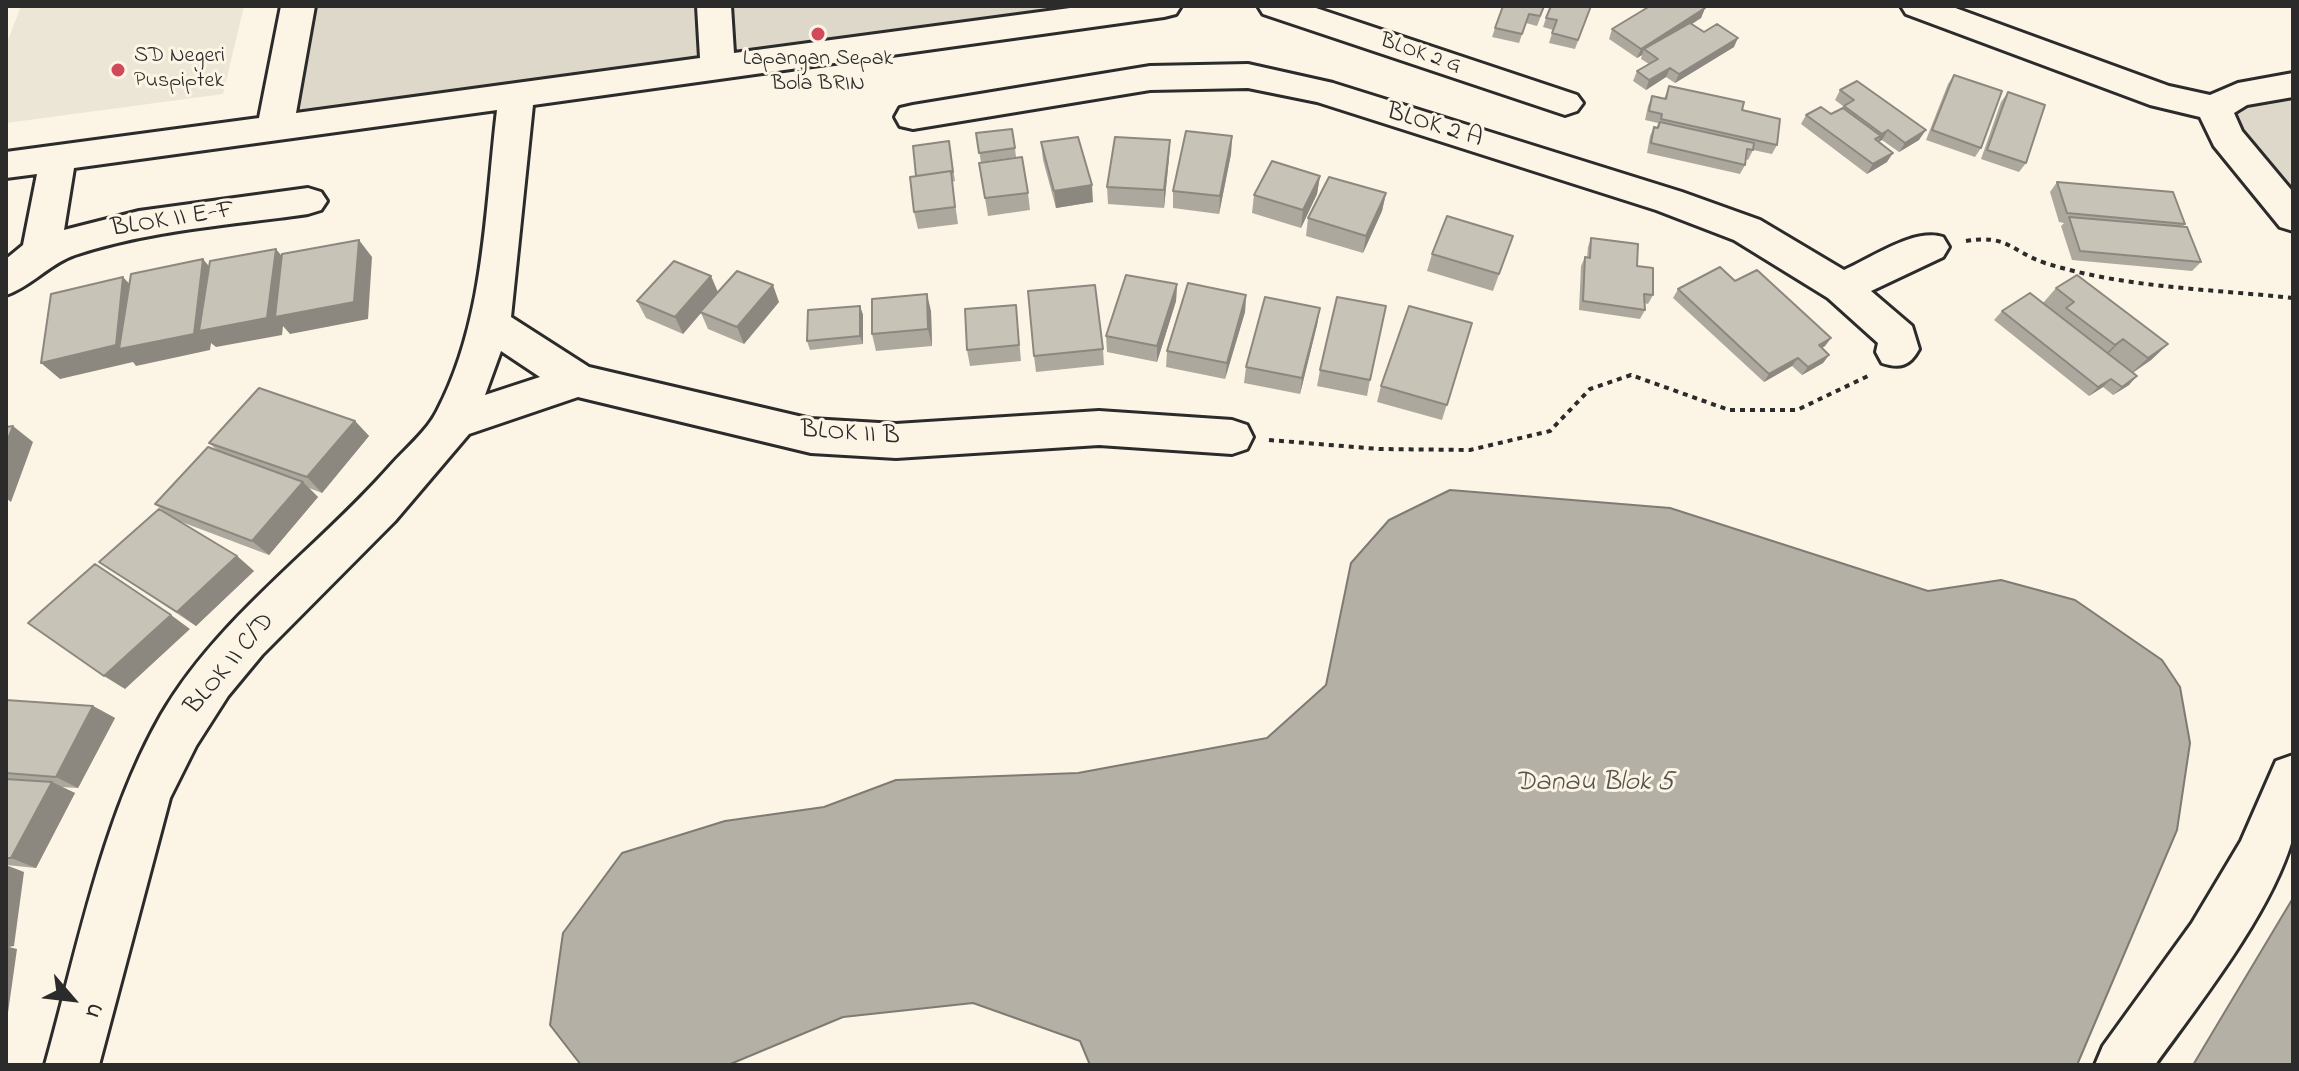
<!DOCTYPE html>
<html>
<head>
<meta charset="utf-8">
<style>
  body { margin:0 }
  #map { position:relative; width:2299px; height:1071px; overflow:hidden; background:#fcf5e5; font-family:"Indie Flower",sans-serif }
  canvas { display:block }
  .frame { position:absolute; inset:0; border:8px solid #2b2b2b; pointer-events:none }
  .north { position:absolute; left:32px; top:959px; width:80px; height:80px; -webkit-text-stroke:6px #fcf5e5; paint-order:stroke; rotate:118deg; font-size:22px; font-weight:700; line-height:32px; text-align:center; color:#2b2b2b }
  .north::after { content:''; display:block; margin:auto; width:28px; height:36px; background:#2b2b2b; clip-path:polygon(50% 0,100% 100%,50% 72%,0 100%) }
</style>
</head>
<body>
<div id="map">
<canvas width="2299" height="1071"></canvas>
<div class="frame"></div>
<div class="north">U</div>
</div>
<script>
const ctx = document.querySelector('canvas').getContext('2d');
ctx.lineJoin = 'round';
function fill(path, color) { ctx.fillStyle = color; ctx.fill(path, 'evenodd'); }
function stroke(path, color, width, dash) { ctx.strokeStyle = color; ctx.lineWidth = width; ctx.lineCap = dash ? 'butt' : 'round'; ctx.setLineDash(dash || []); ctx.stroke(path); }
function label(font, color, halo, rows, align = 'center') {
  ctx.font = font + ' "Indie Flower",sans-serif'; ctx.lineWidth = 6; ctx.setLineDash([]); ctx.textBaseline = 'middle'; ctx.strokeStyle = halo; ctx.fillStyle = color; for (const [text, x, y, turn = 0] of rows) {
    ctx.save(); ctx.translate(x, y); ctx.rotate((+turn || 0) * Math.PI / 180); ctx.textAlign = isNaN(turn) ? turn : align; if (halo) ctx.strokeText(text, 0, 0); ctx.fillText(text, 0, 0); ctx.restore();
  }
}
const built = new Path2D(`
  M21 6H244L223 94 6 123V45Z`);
const green = new Path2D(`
  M309 6H1145L285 117Z
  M2293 85V217L2227 137 2238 95Z`);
const water = new Path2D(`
  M1450 490 1670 508 1928 591 2001 580 2075 600 2162 660 2180 687 2190 743 2177 830 2077 1065H1090L1080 1041 973 1003 843 1017 728 1065H581L550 1025 563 933 622 853 725 821 824 807 896 780 1078 773 1267 738 1326 685 1351 563 1389 520Z
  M2293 898V1065H2193Z`);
const path = new Path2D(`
  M1966 241C2008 234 2010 251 2045 263 2124 288 2211 289 2293 298
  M1269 440 1379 449 1470 450 1550 431 1590 389 1631 375 1729 410H1797L1870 375`);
const minor = new Path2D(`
  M281 6H315L296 113 700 58 697 6H731L734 53 1085 6H1181L1176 14 1164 17 533 105 511 317 589 367 811 419 896 424 1099 411 1232 420 1247 425 1253 437 1247 449 1232 454 1099 445 896 458 811 453 578 397 469 434 395 521 262 655 228 696 196 746 170 798 99 1065H45C77 951 102 818 161 715 218 617 316 550 390 466 405 449 427 431 437 411 485 320 485 210 497 110L74 168 64 230 139 211 308 188 321 192 327 201 321 210 308 214C231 225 149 230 75 255 49 264 32 286 6 295V259L23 245 37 174 6 178V152L259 118ZM501 351 540 377 485 395Z
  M1258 6H1310L1577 95 1583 103 1577 111 1565 115 1553 111 1263 14Z
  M1901 6H1950L2169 86 2210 95 2238 83 2293 73V97L2247 105 2234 113 2242 131 2293 192V231L2280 227 2214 146 2200 117 2150 105 1906 14Z
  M1248 64 1333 83 1682 192 1760 220 1844 270C1872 258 1913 228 1943 237L1949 247 1943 257 1871 291 1912 326 1919 349C1910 366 1900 369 1882 363L1876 352 1878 343 1828 298 1734 240 1656 210 1317 102 1248 88 1150 90 913 129 900 126 895 117 900 108 913 105 1150 66Z
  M2293 755C2293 781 2299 816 2292 840 2271 913 2200 1003 2155 1065H2095L2103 1046 2192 923 2241 841 2276 761Z`);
const wall = new Path2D(`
  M1545 6 1537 26 1526 23 1519 43 1492 37 1495 28Z
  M1591 6 1575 49 1549 43 1553 30 1543 27 1546 18Z
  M1705 8 1701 18 1692 24 1704 32 1734 47 1675 83 1666 77 1646 90 1633 81 1637 71 1649 64 1641 59 1642 55 1637 58 1609 39 1612 29Z
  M1954 75 1981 148 1975 157 1926 140 1948 84Z
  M1669 86 1777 145 1772 154 1753 150 1748 160 1746 159 1745 165 1740 174 1647 153 1650 136 1654 127H1657L1658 123 1645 120 1648 106 1652 96 1664 99Z
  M1840 90 1919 140 1899 152 1882 140 1878 142 1887 162 1867 174 1801 124 1806 115 1831 114 1842 108 1843 106 1835 100Z
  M2008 92 2026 163 2019 172 1981 159 2001 102Z
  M976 133 1015 148 1016 157 981 162Z
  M1232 136 1231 154 1219 214 1173 208V191Z
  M1170 140 1169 158 1164 208 1108 204 1107 187Z
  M949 141 955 181 952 182 958 224 918 229 914 212 916 176Z
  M1041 142 1093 202 1056 208 1043 160Z
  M979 163 1028 193 1030 210 988 216Z
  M1320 176 1317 194 1301 228 1252 213 1254 195Z
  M2057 182 2185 224 2182 227 2201 262 2192 271 2072 260 2061 226 2064 223 2059 222 2050 192Z
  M1386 193 1382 211 1363 253 1306 236 1308 218Z
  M1513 236 1493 291 1427 271 1432 254Z
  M1591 238 1637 266 1653 295 1648 304 1644 303 1645 310 1640 319 1579 310 1581 266 1585 257 1587 258 1588 247Z
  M711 276 718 292 779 302 744 344 708 329 701 313 683 334 646 318 637 301Z
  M1735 281 1831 338 1825 346 1822 348 1829 355 1823 363 1802 375 1792 366 1764 382 1673 298 1678 289Z
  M1177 284 1176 301 1157 362 1107 352 1106 336Z
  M2056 288 2168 344 2151 360 2133 373 2129 385 2113 395 2103 387 2089 396 1994 320 2002 311 2043 303Z
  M1246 295 1245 312 1225 379 1166 367 1167 351Z
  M1016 305 1021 361 970 366 967 350Z
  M860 306 863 315V344L810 350 807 341Z
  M1320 308 1317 325 1300 394 1244 383 1246 367Z
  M931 311 932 346 876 351 872 334Z
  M1472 323 1442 420 1377 402 1381 386Z
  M1103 349 1104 365 1036 372 1034 356Z
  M1320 370 1370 380 1367 396 1317 386Z
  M355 421 369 436 322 493 309 488 318 497 269 555 179 521 237 556 254 571 196 626 99 562 167 514 155 504 217 450 209 443Z
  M6 700 93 706 115 718 78 788 61 787 75 793 36 868 6 865Z`);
const shadedWall = new Path2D(`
  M1705 8 1701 18 1648 52 1644 49 1642 55 1637 58 1641 49Z
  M1738 38 1734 47 1675 83 1679 74Z
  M1670 68 1666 77 1646 90 1649 80Z
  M1888 130 1882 140 1877 143 1882 134Z
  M1926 130 1919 140 1899 152 1905 143Z
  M1232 136 1231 154 1219 214 1220 196Z
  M1170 140 1169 158 1164 208V190Z
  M1893 153 1887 162 1867 174 1873 164Z
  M1320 176 1317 194 1301 228 1303 210Z
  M1092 185 1093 202 1056 208 1054 191Z
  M1386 193 1382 211 1363 253 1366 236Z
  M359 240 372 257 368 319 290 334 283 326 282 335 216 347 211 343 210 350 136 366 133 362 60 379 41 363 123 277 140 295 203 259 218 277 276 249 290 266Z
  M711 276 718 293 683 334 675 317Z
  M1177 284 1176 301 1157 362V346Z
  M773 285 779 302 744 344 737 327Z
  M927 294 931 311 932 346 928 329Z
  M1246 295 1245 312 1225 379 1227 363Z
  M860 306 863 315V344L860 336Z
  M1320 308 1317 325 1300 394 1302 378Z
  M1831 338 1825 346 1813 353 1819 345Z
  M2123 339 2106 356 2098 361 2115 345Z
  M2168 344 2151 360 2130 374 2148 358Z
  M1829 355 1823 363 1802 375 1808 367Z
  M1798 358 1792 366 1764 382 1769 374Z
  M2137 376 2129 385 2113 395 2122 387Z
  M2111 379 2103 387 2089 396 2098 387Z
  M355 421 369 436 322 493 307 477Z
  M13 426 33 442 11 502 6 498V444Z
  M303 482 318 497 269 555 252 541Z
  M237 556 254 571 196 626 177 612Z
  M171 615 190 629 125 689 104 676Z
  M93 706 115 718 78 788 56 777Z
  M52 782 75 793 36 868 11 858Z
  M6 865 24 872 14 946 9 947 17 949 6 1027Z`);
const building = new Path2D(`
  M1503 6H1544L1540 16 1529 14 1522 34 1495 28Z
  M1551 6H1591L1578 40 1552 33 1557 20 1546 18Z
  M1650 6H1702L1705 8 1641 49 1612 29Z
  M1690 23 1704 32 1717 24 1738 38 1679 74 1670 68 1649 80 1637 71 1658 59 1644 49Z
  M1954 75 2002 91 1981 148 1932 130Z
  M1857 81 1926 130 1905 143 1888 130 1882 134 1844 106 1854 100 1840 90Z
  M1669 86 1744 102 1742 110 1780 119 1777 145 1661 119 1662 114 1649 111 1652 96 1666 99Z
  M2008 92 2045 105 2026 163 1987 150Z
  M1821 107 1831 114 1843 108 1881 136 1875 139 1893 153 1873 164 1806 115Z
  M1660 122 1754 143 1753 150 1747 149 1745 165 1651 143 1654 127 1658 128Z
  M1012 129 1015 148 979 153 976 133Z
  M1186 131 1232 136 1220 196 1173 191Z
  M1078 137 1092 185 1054 191 1041 142Z
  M1115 137 1170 140 1164 190 1107 187Z
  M949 141 953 172 951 173V171L916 176 913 146Z
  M1022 157 1028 193 985 198 979 163Z
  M1272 161 1320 176 1303 210 1254 195Z
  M951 171 955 207 914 212 910 177Z
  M1329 177 1386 193 1366 236 1308 218Z
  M2057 182 2173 192 2185 224 2067 213Z
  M1447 216 1513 236 1499 274 1432 254Z
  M2069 217 2187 227 2201 262 2080 251Z
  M1591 238 1638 244 1637 266 1653 268V295L1644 294 1645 310 1583 301 1585 257 1590 258Z
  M359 240 354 302 275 317 282 254Z
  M276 249 267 318 199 331 210 261Z
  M203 259 194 334 119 349 131 274Z
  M674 261 711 276 675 317 637 301Z
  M1720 267 1735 281 1757 270 1831 338 1819 345 1829 355 1808 367 1798 358 1769 374 1678 289Z
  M737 271 773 285 737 327 700 312Z
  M1126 275 1177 284 1157 346 1106 336Z
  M2077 275 2168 344 2148 358 2123 339 2115 345 2066 308 2074 302 2056 288Z
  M123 277 116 345 41 363 51 294Z
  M1188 283 1246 295 1227 363 1167 351Z
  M1095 285 1103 349 1034 356 1028 291Z
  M2030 293 2137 376 2122 387 2111 379 2098 387 2002 311Z
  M927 294 928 329 872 334V299Z
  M1265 297 1320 308 1302 378 1246 367Z
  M1337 297 1386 306 1370 380 1320 370Z
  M1016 305 1019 345 967 350 965 309Z
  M860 306V336L807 341 808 310Z
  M1409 306 1472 323 1447 405 1381 386Z
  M259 388 355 421 307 477 209 443Z
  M13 426 6 444V427Z
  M208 447 303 482 252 541 155 504Z
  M159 509 237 556 177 612 99 562Z
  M95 564 171 615 104 676 28 623Z
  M6 700 93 706 56 777 6 773Z
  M6 779 52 782 11 858H6Z`);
const markers = [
  [818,34,8,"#d1495b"],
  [118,70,8,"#d1495b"]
];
const farStreetnames = [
  ["BLOK 2 G",1420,55,19]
];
const farPoinames = [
  ["SD Negeri",134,57],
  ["Puspiptek",134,82],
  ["Lapangan Sepak",818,60,"center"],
  ["Bola BRIN",818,85,"center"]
];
const streetNames = [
  ["BLOK 2 A",1434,127,17],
  ["BLOK II E-F",173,221,-9],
  ["BLOK II B",850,435,4],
  ["BLOK II C/D",231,665,-50]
];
const waterNames = [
  ["Danau Blok 5",1594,784]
];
fill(built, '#ece6d7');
fill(green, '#ded8ca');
fill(water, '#b4b0a5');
stroke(water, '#7d7b74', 2);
stroke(minor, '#2b2b2b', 6);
stroke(path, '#2b2b2b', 4, [5, 5]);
fill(minor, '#fcf5e5');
fill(wall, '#aca89d');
fill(shadedWall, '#8c8880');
fill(building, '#c8c3b7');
stroke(building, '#8c8880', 2);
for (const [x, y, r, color] of markers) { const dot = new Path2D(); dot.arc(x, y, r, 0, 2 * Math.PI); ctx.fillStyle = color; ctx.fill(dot); stroke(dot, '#fcf5e5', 3); }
label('22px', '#2b2b2b', '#fcf5e5', farStreetnames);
label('22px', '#2b2b2b', '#fcf5e5', farPoinames, 'left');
label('26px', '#2b2b2b', '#fcf5e5', streetNames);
label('italic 28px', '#545350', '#fcf5e5', waterNames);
</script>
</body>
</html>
